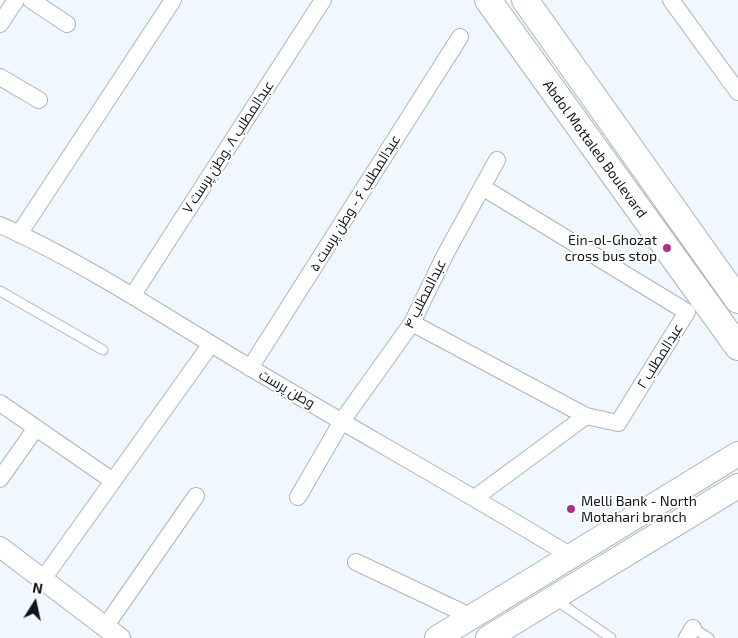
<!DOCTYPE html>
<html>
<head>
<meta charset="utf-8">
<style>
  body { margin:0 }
  #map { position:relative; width:738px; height:638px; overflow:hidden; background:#f1f7fe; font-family:"Exo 2",sans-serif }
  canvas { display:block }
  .north { position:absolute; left:10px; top:578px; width:50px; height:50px; -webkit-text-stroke:4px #fff; paint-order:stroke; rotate:10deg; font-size:14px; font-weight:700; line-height:20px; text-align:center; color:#101417 }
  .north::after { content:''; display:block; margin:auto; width:18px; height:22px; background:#101417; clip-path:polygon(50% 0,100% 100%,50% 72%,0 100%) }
</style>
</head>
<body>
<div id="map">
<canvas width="738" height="638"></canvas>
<div class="north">N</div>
</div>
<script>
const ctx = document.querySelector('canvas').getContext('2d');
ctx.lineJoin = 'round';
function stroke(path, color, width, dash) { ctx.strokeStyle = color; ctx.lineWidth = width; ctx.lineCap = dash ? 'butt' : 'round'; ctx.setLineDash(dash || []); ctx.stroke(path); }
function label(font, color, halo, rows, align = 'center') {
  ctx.font = font + ' "Exo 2",Cairo,sans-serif'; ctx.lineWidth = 4; ctx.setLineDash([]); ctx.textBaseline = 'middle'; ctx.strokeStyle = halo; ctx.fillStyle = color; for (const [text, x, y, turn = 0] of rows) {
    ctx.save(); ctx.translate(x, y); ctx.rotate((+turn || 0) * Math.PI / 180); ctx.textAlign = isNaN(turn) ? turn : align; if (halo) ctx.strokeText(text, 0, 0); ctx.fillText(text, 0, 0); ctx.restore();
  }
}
const service = new Path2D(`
  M0 291 103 350
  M556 600 611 638
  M693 628 709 638`);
const minor = new Path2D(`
  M31 0 67 24
  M671 0 738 92
  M0 24 16 0
  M0 77 39 100
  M0 225C87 264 167 318 249 367 356 431 465 491 571 556
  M19 234 173 0
  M133 295 323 0
  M412 323 586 416 618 423 687 312 482 187
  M250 368 460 37
  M0 403 113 481
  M0 479 36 428
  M298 497 342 421 412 323 445 255 497 160
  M476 497 586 416
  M356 562 472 617
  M43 579 211 344
  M105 627 196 496
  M687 638 693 628`);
const tertiary = new Path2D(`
  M0 547 120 638`);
const secondary = new Path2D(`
  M437 638 738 454
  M488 638 738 486`);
const primary = new Path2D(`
  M488 0 738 347
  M525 0 738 300`);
const markers = [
  [667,248,5,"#ad3285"],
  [571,509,5,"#ad3285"]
];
const streetNames = [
  ["عبدالمطلب ۸ .وطن پرست ۷",228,147,-57],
  ["Abdol Mottaleb Boulevard",595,149,54],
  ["عبدالمطلب ۶ - وطن پرست ۵",355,203,-58],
  ["عبدالمطلب ۴",425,294,-63],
  ["عبدالمطلب ۲",660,356,-58],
  ["وطن پرست",287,389,30]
];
const poiNames = [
  ["Ein-ol-Ghozat",657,240],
  ["cross bus stop",657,256],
  ["Melli Bank - North",581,501,"left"],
  ["Motahari branch",581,517,"left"]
];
stroke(service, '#aab5be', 11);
stroke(minor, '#aab5be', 18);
stroke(tertiary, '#aab5be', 22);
stroke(secondary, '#aab5be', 26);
stroke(primary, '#aab5be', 28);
stroke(service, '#fff', 9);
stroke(minor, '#fff', 16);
stroke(tertiary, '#fff', 20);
stroke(secondary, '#fff', 24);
stroke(primary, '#fff', 26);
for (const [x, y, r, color] of markers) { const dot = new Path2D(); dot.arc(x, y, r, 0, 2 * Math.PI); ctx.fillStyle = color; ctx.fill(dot); stroke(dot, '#fff', 2); }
label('14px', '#101417', '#fff', streetNames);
label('14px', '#101417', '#fff', poiNames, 'right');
</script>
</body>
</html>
